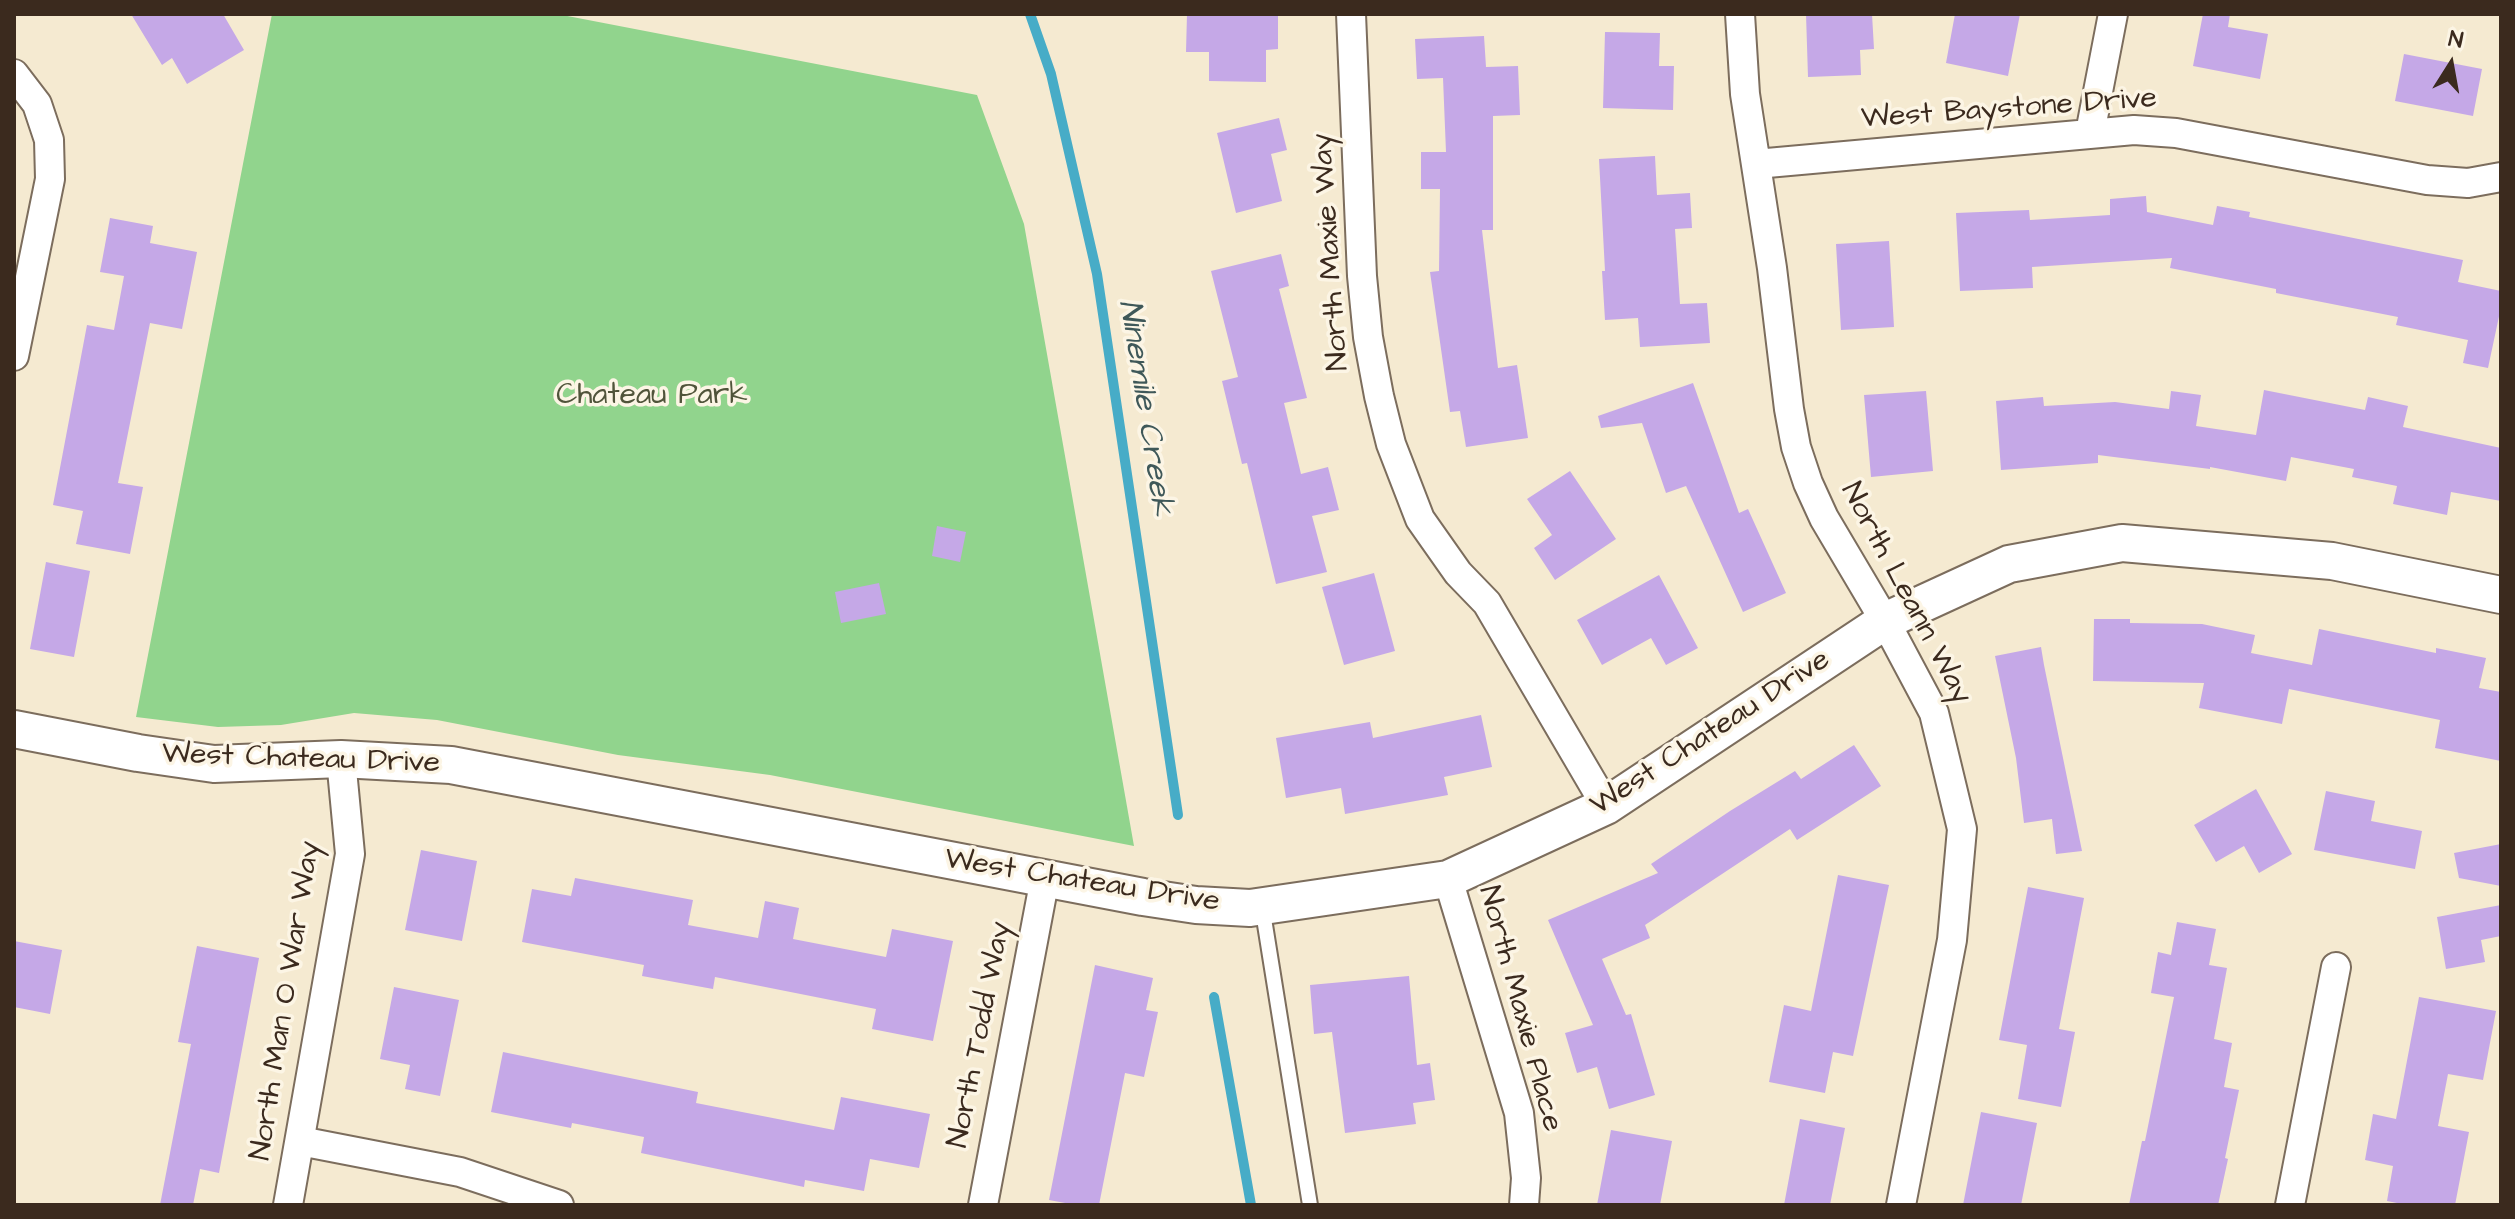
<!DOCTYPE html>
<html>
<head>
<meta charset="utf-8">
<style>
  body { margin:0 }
  #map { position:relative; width:2515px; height:1219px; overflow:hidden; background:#f5ead1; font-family:"Architects Daughter",sans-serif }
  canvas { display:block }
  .frame { position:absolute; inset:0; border:16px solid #3b2a1e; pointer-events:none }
  .north { position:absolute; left:2411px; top:24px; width:80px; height:80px; -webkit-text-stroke:6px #fcf5e5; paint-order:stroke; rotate:11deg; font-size:22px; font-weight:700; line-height:32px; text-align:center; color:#3b2a1e }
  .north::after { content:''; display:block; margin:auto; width:28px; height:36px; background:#3b2a1e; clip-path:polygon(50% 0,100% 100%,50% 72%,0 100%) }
</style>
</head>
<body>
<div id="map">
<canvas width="2515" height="1219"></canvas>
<div class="frame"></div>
<div class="north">N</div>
</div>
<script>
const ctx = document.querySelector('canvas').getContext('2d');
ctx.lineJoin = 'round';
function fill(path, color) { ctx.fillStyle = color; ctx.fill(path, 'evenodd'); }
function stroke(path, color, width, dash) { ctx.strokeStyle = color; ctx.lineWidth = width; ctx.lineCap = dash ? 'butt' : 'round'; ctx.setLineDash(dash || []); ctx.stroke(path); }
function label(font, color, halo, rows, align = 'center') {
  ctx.font = font + ' "Architects Daughter",sans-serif'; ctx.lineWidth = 7; ctx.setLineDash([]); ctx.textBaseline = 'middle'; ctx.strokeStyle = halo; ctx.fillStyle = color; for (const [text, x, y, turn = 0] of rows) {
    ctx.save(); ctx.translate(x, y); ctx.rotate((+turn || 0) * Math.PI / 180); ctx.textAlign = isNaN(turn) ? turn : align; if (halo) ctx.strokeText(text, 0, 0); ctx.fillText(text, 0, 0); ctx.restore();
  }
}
const green = new Path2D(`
  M272 14H557L977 95 1024 224 1134 846 770 775 618 755 437 720 354 713 281 725 218 727 136 717Z`);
const stream = new Path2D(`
  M1030 14 1051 74 1097 274 1178 815
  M1214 997 1251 1205`);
const building = new Path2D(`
  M131 14H223L244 50 187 84 172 58 162 65Z
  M1187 14H1278V49L1266 50V82L1209 81V52H1186Z
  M1806 14H1872L1874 49 1860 50 1861 75 1808 77Z
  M1955 14H2020L2008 76 1946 63Z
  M2203 14H2230L2228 27 2268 34 2260 79 2193 66Z
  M1605 32 1660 33 1659 66H1674L1673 110 1603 108Z
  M1484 36 1486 67 1518 66 1520 115 1493 116V230H1482L1498 368 1517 365 1528 438 1466 447 1460 411 1450 412 1430 272 1439 271 1440 189H1421V152H1446L1443 78 1417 79 1415 39Z
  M2404 54 2482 69 2473 116 2395 101Z
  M1279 118 1287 150 1271 154 1282 201 1236 213 1217 133Z
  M1655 156 1657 195 1690 193 1692 228 1675 229 1680 304 1707 303 1710 343 1640 347 1638 318 1605 320 1602 271H1605L1599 159Z
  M2146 196 2147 212 2213 225 2217 206 2250 212 2249 217 2463 260 2458 282 2501 291V307L2488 368 2463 363 2468 340 2396 325 2398 317 2276 293V289L2170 268 2172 258 2032 267 2033 288 1960 291 1956 213 2029 210 2030 220 2110 215V199Z
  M110 218 153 226 150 243 197 252 182 329 150 323 118 483 143 487 130 554 76 544 83 511 53 505 87 325 114 330 124 276 100 272Z
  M1889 241 1894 327 1841 330 1836 244Z
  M1281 254 1289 286 1279 289 1307 398 1284 403 1301 474 1328 467 1339 510 1312 516 1327 572 1276 584 1247 463 1242 464 1222 381 1238 377 1211 271Z
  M1693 383 1739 513 1748 509 1786 593 1743 612 1686 486 1666 493 1642 423 1601 428 1598 416Z
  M2264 390 2365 410 2368 397 2408 406 2403 427 2501 448V501L2451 492 2447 515 2393 504 2397 486 2352 477 2354 469 2291 457 2286 481 2210 467V469L2098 455V463L2001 470 1996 401 2043 397 2044 406 2115 402 2169 409 2171 391 2201 395 2196 426 2256 435Z
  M1926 391 1933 471 1871 477 1864 395Z
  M1570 471 1616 539 1555 580 1534 548 1552 535 1527 499Z
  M937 526 966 532 960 562 932 556Z
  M46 562 90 571 74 657 30 649Z
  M1374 573 1395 651 1344 665 1322 587Z
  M1659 575 1698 648 1666 665 1651 638 1602 665 1577 620Z
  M879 583 886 614 841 623 835 592Z
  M2094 619H2130V623L2202 624 2255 635 2251 653 2312 665 2319 629 2436 653V648L2486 658 2479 688 2501 692V761L2435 748 2440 720 2289 689 2282 724 2199 708 2204 683 2093 681Z
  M2041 647 2044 665 2082 851 2056 854 2052 819 2024 823 2016 758 1995 656Z
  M1481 715 1492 767 1444 777 1448 795 1345 814 1341 788 1286 798 1276 738 1370 722 1373 738Z
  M1854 745 1881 786 1797 840 1790 829 1645 925 1650 938 1602 959 1626 1015 1631 1014 1655 1095 1609 1109 1597 1067 1577 1073 1565 1033 1593 1025 1548 920 1658 873 1651 864 1730 811 1795 771 1801 779Z
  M2256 789 2292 854 2259 873 2244 846 2216 862 2194 825Z
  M2326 791 2375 801 2371 821 2422 831 2415 869 2314 850Z
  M2501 844V886L2459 878 2454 853Z
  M421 850 477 861 462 941 405 930Z
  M1838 875 1889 885 1853 1056 1833 1052 1825 1093 1769 1082 1784 1005 1811 1011Z
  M575 878 693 900 688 925 758 938 765 901 799 908 793 939 886 957 892 929 953 941 933 1041 872 1029 876 1009 715 977 713 989 642 976 644 965 522 942 532 889 571 896Z
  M2028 887 2084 898 2059 1029 2075 1032 2061 1107 2018 1099 2027 1045 1999 1040Z
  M2501 905V936L2481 940 2485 962 2446 969 2437 917Z
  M2177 922 2216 929 2209 965 2227 968 2214 1039 2232 1043 2224 1087 2239 1090 2225 1158 2228 1159 2218 1205H2129L2142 1141H2145L2174 997 2151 993 2158 952 2171 955Z
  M14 941 62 950 50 1014 14 1007Z
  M197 946 259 958 219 1173 200 1169 193 1205H160L191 1044 178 1042Z
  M1095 965 1153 978 1146 1010 1158 1012 1144 1077 1125 1073 1099 1205H1076L1049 1200Z
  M1409 976 1417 1065 1430 1063 1435 1100 1413 1103 1416 1124 1345 1133 1332 1032 1314 1034 1310 985Z
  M394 987 459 1000 440 1096 405 1089 410 1065 380 1059Z
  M2419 997 2496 1011 2483 1080 2448 1074 2438 1126 2469 1132 2455 1205H2407L2387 1201 2393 1166 2365 1160 2373 1114 2396 1119Z
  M503 1052 698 1092 696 1103 834 1130 841 1097 930 1114 919 1168 870 1159 864 1191 805 1180 804 1187 641 1153 644 1137 572 1123 571 1128 491 1112Z
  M1981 1112 2037 1123 2021 1205H1963Z
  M1800 1119 1845 1128 1830 1205H1784Z
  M1611 1130 1672 1141 1660 1205H1597Z`);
const service = new Path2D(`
  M1262 906 1310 1205`);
const minor = new Path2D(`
  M1351 14 1362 276 1368 337 1379 396 1391 444 1420 519 1458 573 1487 603 1606 806
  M1740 14 1745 94 1772 268 1789 409 1796 447 1808 483 1824 518 1885 621 1934 713 1962 829 1952 940 1901 1205
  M14 74 37 104 49 140 50 179 14 356
  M2090 133 2113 14
  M1756 164 2134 130 2176 133 2427 180 2468 183 2501 177
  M1448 879 1519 1113 1526 1178 1524 1205
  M300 1141 460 1172 559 1205
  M288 1205 350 854 341 759
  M983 1205 1045 878
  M2290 1205 2336 967`);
const tertiary = new Path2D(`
  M14 729 138 753 214 764 341 759 451 765 1143 897 1196 905 1250 908 1448 879 1606 806 1885 621 2009 564 2122 543 2332 561 2501 595`);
const streetNames = [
  ["West Baystone Drive",2009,110,-4],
  ["North Maxie Way",1332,252,-94],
  ["North Leann Way",1905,594,62],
  ["West Chateau Drive",1711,734,-33],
  ["West Chateau Drive",301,760,2],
  ["West Chateau Drive",1082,882,9],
  ["North Man O War Way",287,1001,-81],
  ["North Maxie Place",1519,1009,75],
  ["North Todd Way",981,1035,-79]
];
const parkNames = [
  ["Chateau Park",652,397]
];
const waterNames = [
  ["Ninemile Creek",1144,408,81]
];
fill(green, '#91d48d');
stroke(stream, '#47acc7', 10);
fill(building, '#c5a8e7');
stroke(service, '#7c6d5d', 18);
stroke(minor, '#7c6d5d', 32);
stroke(tertiary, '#7c6d5d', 40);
stroke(service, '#fff', 14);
stroke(minor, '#fff', 28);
stroke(tertiary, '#fff', 36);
label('30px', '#3b2a1e', '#fcf5e5', streetNames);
label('30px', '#50543a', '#fcf5e5', parkNames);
label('italic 32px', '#3f5859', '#fcf5e5', waterNames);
</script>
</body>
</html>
